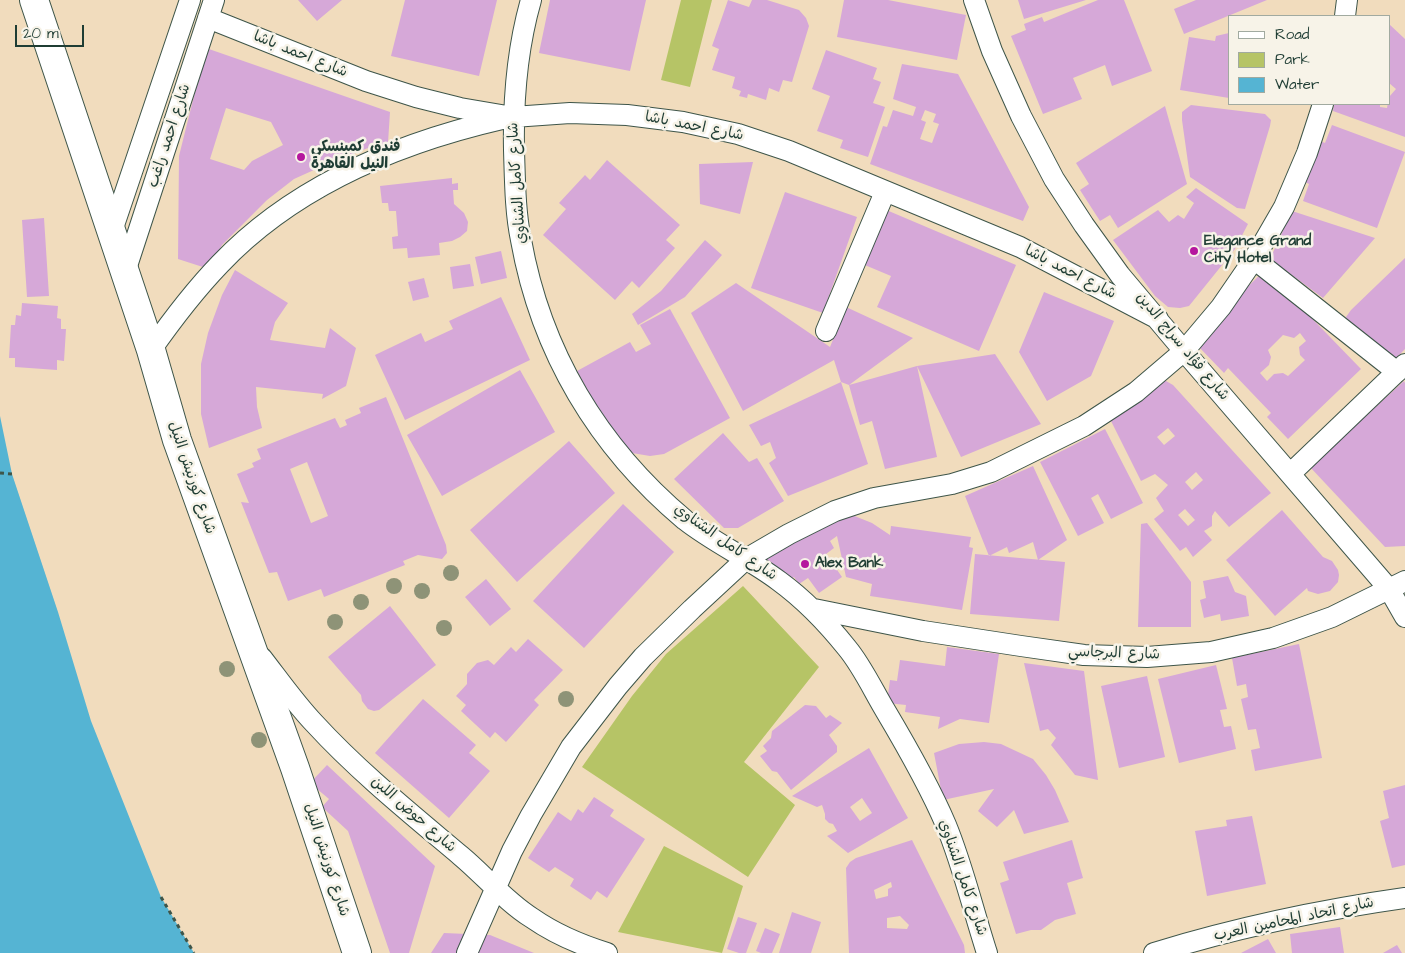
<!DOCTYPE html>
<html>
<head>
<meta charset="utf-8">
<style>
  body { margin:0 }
  #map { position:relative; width:1405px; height:953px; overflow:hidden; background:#f1dcbd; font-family:"Architects Daughter",sans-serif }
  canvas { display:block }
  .legend { position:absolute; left:1228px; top:15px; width:162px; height:90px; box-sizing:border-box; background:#f7f3e8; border:1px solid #a1aaa0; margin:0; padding:6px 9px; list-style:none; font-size:15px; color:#1f3d34 }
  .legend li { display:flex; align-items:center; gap:10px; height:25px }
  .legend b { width:25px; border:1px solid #a1aaa0 }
  .scale { position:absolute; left:15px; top:25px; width:69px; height:22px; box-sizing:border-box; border:2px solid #1f3d34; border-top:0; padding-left:6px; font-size:15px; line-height:18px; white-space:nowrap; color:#1f3d34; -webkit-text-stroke:4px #f7f3e8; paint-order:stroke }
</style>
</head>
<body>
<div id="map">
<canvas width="1405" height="953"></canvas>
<ul class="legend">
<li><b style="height:6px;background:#fff"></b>Road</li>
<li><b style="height:14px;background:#b6c466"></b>Park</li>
<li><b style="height:14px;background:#55b4d3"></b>Water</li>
</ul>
<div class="scale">20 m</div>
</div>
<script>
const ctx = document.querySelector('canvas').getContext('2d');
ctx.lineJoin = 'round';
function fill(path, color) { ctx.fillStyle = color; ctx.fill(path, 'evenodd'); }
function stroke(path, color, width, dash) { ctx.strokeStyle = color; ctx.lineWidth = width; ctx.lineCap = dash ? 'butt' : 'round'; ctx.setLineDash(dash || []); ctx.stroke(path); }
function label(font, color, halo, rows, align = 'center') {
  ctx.font = font + ' "Architects Daughter","Playpen Sans Arabic",sans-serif'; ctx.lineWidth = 5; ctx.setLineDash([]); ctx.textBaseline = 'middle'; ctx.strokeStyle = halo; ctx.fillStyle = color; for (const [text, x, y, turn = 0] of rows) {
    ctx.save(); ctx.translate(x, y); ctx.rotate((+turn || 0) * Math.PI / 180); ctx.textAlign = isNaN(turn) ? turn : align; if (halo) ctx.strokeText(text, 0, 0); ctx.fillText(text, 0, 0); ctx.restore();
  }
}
const green = new Path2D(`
  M681 0H712L690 87 661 80Z
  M743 586 819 667 744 762 795 805 748 877 582 767 632 696 666 654Z
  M664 846 743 886 722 953 618 932Z`);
const water = new Path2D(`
  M0 416 12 474 58 612 91 721 161 897 194 953H0Z`);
const building = new Path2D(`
  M298 0H342L317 21Z
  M405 0H497L479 76 391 56Z
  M550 0H646L630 71 539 53Z
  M728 0 749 7 752 0H767L799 10 806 18 809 26 792 82 783 80 779 92 769 88 766 100 748 94 747 98 739 96 741 91 732 88 735 77 712 70 719 49 712 46Z
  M844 0H888L966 15 957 60 837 37Z
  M1018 0H1086L1024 19Z
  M1098 0H1124L1152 71 1112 86 1105 65 1073 78 1082 99 1043 114 1011 36 1026 30 1024 24 1042 17 1044 22Z
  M1196 0H1267L1184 34 1174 9Z
  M1389 24 1405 39V137L1333 111 1334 104H1380V107L1387 108 1389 97 1396 89 1389 83Z
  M1229 33V98L1180 90 1189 37 1215 41 1216 36Z
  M206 48 390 112 388 143 368 148 325 165 294 179 267 200 222 245 209 269 178 259 179 156ZM226 108 271 122 283 145 252 161 244 170 210 159Z
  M826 50 877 68 873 79 881 82 873 103 885 107 868 157 840 148 843 140 817 131 830 96 812 89Z
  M902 64 958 74 1029 207 1023 221 870 164 883 126 887 127 893 110 913 116 916 107 893 99ZM925 110 936 114 933 122 939 124 932 143 920 139 926 122 921 120Z
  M1191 105 1265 114 1271 120 1270 126 1245 209 1237 208 1190 177 1182 120V112Z
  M1165 106 1187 184 1118 228 1110 215 1100 221 1080 190 1089 184 1076 163Z
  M1332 125 1405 152 1377 228 1303 201 1309 184 1305 182 1320 141 1325 143Z
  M607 160 680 225 666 240 675 248 639 288 632 281 615 300 543 235 566 209 559 203 585 175 590 180Z
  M753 162 740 214 700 204 699 164Z
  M452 178V184L458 183V190H453L454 204 464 213 468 222 467 231 460 237 452 241 439 243 440 255 408 258 407 248 393 249 392 237 398 236 396 211H389L388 203H382L380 186Z
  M1196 188 1248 224 1235 249 1189 306 1180 308 1168 307 1155 296 1113 240 1158 210 1169 222 1178 215 1184 219 1194 203 1186 197Z
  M785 192 857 217 823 313 751 288Z
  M884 209 1016 265 979 351 877 307 891 276 860 263Z
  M1292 211 1375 238 1323 298 1270 259Z
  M44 218 49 296 27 297 22 220Z
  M705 240 722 255 685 297 638 325 632 314 661 291Z
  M501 251 507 278 481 284 475 257Z
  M1405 258V349L1392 362 1347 323 1346 317 1351 310Z
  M470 264 474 286 453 289 450 267Z
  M235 270 288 303 275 322 270 340 325 348 330 328 356 348 346 386 322 399 323 394 256 387 257 407 262 428 209 448 201 414V364L208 333 222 295Z
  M1265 270 1361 369 1288 439 1267 417 1271 413 1228 368 1224 373 1198 346 1201 332ZM1300 333 1306 341 1299 347 1300 355 1305 360 1288 376 1283 373 1274 374 1267 381 1260 373 1269 365 1271 357 1268 350 1283 335 1294 338Z
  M424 278 429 297 413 301 408 282Z
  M736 283 830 347 846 307 913 338 849 385 917 366 937 457 885 469 872 421 860 425 849 385 841 382 834 360 743 411 691 313Z
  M1044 292 1114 321 1091 376 1047 401 1019 352Z
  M501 297 530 360 405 420 375 355 421 333 425 342 453 329 449 321Z
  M22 303 58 306 57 318 61 319V329H66L64 361 57 360V370L15 367V358H9L11 325H15L16 315 21 316Z
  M670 309 730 418 664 454 650 456 632 453 614 439 577 371 630 342 636 352 651 344 640 325Z
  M995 354 1041 424 961 457 917 366Z
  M520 370 555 432 442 496 407 435Z
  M1166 381 1173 385 1271 493 1229 527 1215 511 1212 516V526L1204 531 1212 540 1193 557 1186 547 1180 551 1154 519 1164 511 1156 498 1168 485 1155 474 1141 481 1110 419 1158 382ZM1168 428 1175 436 1164 445 1157 437ZM1196 472 1203 480 1192 490 1185 482ZM1185 509 1195 520 1188 526 1178 515Z
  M1404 381 1405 383V546L1385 547 1310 467Z
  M841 382 868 464 788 496 769 463 776 458 770 442 761 446 749 425Z
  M386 397 446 545 447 553 442 559 418 555 403 561 405 565 324 597 321 589 288 601 277 572 269 573 241 502 249 503 237 474 254 467 252 463 261 459 257 449 335 418 340 428 347 425 345 420 361 413 359 408ZM307 462 328 516 311 523 290 469Z
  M1105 429 1143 503 1111 519 1098 494 1091 498 1104 523 1078 536 1040 462Z
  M723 433 749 462 757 458 784 501 738 528H724L674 479Z
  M569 441 615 493 517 582 470 530Z
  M1033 466 1067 540 1038 560 1033 542 1009 553 1007 547 989 556 965 496Z
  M623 504 674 552 584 648 533 601Z
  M1282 510 1323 557 1332 561 1338 570 1339 575 1338 582 1330 591 1318 594 1308 591 1307 588 1275 616 1226 560Z
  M847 513 872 523 890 535 891 526 971 537 969 547 973 548 962 610 870 596 872 584 846 577 837 536 830 541 834 548 826 554 842 577 819 593 808 578 799 584 794 577 787 582 773 570 763 557Z
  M1147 523 1191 582V627H1138L1141 524Z
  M975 554 1065 562 1059 621 970 614Z
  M1228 576 1235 592 1246 596 1249 616 1221 621 1220 614 1204 618 1200 600 1206 598 1203 581Z
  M486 579 511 609 490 626 465 597Z
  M390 606 436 665 379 710 374 711 368 709 362 701 361 695 328 657Z
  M528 639 563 670 534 700 539 705 506 742 495 732 490 738 461 711 466 705 456 696 467 684V674L477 663 488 660 494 665 511 647 516 652Z
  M1299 644 1322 758 1255 771 1251 750 1260 748 1256 729 1248 730 1241 699 1248 697 1246 684 1237 686 1232 658Z
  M947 647 999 654 989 723 960 719 938 729 940 717 905 712 906 705 887 703 890 680 897 681 900 660 945 666Z
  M1024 663 1084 671 1098 780 1075 775 1051 745 1056 738 1048 729 1040 731Z
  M1216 665 1227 709 1220 710 1224 727 1231 726 1236 749 1179 763 1158 679Z
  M1147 676 1165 757 1119 768 1101 686Z
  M423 699 476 745 469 753 490 771 449 818 375 753Z
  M805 705 816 706 826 718 830 715 842 723 829 735 837 746V752L791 790 777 772 772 771 760 756 767 751 763 746 771 738 772 731Z
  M984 742 1001 744 1033 759 1046 775 1055 790 1069 822 1024 834 1014 810 997 827 978 811 994 789 943 800 934 753 959 744Z
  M869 748 908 818 848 853 827 836 837 831 833 824 829 823 825 819V814L822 805 817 807 792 796ZM862 798 872 813 860 821 850 807Z
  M327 765 435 866 409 953H390L348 831 322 807 329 799 310 783Z
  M1405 785V865L1392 868 1380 821 1389 818 1383 791Z
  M594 797 614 810 610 816 645 839 607 898 597 891 591 900 570 886 574 879 555 867 549 872 528 858 558 812 571 821 578 809 583 813Z
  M1252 816 1266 884 1207 896 1195 831 1227 826 1226 820Z
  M912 840 964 945 965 953H849L846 868 850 862 856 858ZM891 882 892 887 888 889V896L876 899 874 890ZM900 916 909 925 907 929 887 928V918Z
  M1072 840 1083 878 1067 883 1076 914 1055 920 1041 930H1031L1016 934 1000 883 1009 880 1003 862Z
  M792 912 821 922 811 953H779Z
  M738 917 757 923 746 953H739L727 949Z
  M1340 927 1344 953H1292L1290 934Z
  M765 928 780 934 772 953H761L756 951Z
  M444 933 490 935 534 953H431Z
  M1268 939 1276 953H1241Z
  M1397 945 1402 953H1383Z`);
const path = new Path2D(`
  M0 473 12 474
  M161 897 194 953`);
const minor = new Path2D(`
  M531 0C517 49 513 100 514 150 515 180 515 211 521 240 541 352 598 447 685 520 714 543 750 559 779 581 805 600 827 623 847 648 862 666 873 690 885 710 907 747 929 785 946 825 963 866 973 910 987 953
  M974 0 992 51 1021 116 1054 179 1084 225 1120 275 1184 351 1389 589 1405 617
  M1345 16 1347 0
  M208 18 366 81 416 97 460 108 513 117 570 113 627 115 683 122 738 134 789 151 1020 247 1158 319
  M112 231 190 0
  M1254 259 1397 372
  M125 272 214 0
  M826 331 885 192
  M151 350C172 320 194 291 220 264 294 186 398 143 502 119
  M1290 474 1405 364
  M814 609 923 631 1021 646 1084 655 1147 657 1211 652 1273 638 1332 617 1405 581
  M262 658C279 680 295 703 314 723 359 772 410 813 461 856 485 876 505 901 532 918 555 934 581 945 607 953
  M467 953 512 851 531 815 571 747 618 686 643 657 692 609 746 559 789 534 835 511 874 498 952 484 991 472 1084 426 1136 392 1184 351 1221 307 1254 259 1284 207 1307 153 1323 104
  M1154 953C1236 928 1320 910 1405 898`);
const trunk = new Path2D(`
  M34 0 151 350 177 440 295 768 357 953`);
const trees = [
  [451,573],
  [394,586],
  [422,591],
  [361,602],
  [335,622],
  [444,628],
  [227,669],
  [566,699],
  [259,740]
];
const markers = [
  [301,157,5,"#b5179e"],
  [1194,251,5,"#b5179e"],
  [805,564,5,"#b5179e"]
];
const streetNames = [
  ["شارع احمد باشا",300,55,22],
  ["شارع احمد باشا",694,127,11],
  ["شارع احمد راغب",170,136,-72],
  ["شارع كامل الشناوي",518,183,-94],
  ["شارع احمد باشا",1070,273,27],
  ["شارع فؤاد سراج الدين",1182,347,50],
  ["شارع كورنيش النيل",191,478,71],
  ["شارع كامل الشناوي",725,543,35],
  ["شارع البرجاسي",1114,654,2],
  ["شارع حوض اللبن",413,815,41],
  ["شارع كورنيش النيل",326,860,72],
  ["شارع كامل الشناوي",962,878,71],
  ["شارع اتحاد المحامين العرب",1294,920,-12]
];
const poiNames = [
  ["فندق كمبنسكي",311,148],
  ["النيل القاهرة",311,165],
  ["Elegance Grand",1204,242],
  ["City Hotel",1204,259],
  ["Alex Bank",815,564]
];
fill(green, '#b6c466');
fill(water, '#55b4d3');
fill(building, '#d6a8d8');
stroke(minor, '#3e5549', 22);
stroke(trunk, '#3e5549', 30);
stroke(path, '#3e5549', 3, [4, 4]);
stroke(minor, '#fff', 20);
stroke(trunk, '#fff', 28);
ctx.fillStyle = '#8e9377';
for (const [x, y] of trees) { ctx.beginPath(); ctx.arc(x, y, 8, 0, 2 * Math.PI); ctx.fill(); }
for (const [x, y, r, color] of markers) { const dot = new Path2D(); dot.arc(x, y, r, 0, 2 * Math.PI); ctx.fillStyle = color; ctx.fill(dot); stroke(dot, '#f7f3e8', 2); }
label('15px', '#1f3d34', '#f7f3e8', streetNames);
label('bold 15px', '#1f3d34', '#f7f3e8', poiNames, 'left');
</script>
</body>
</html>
